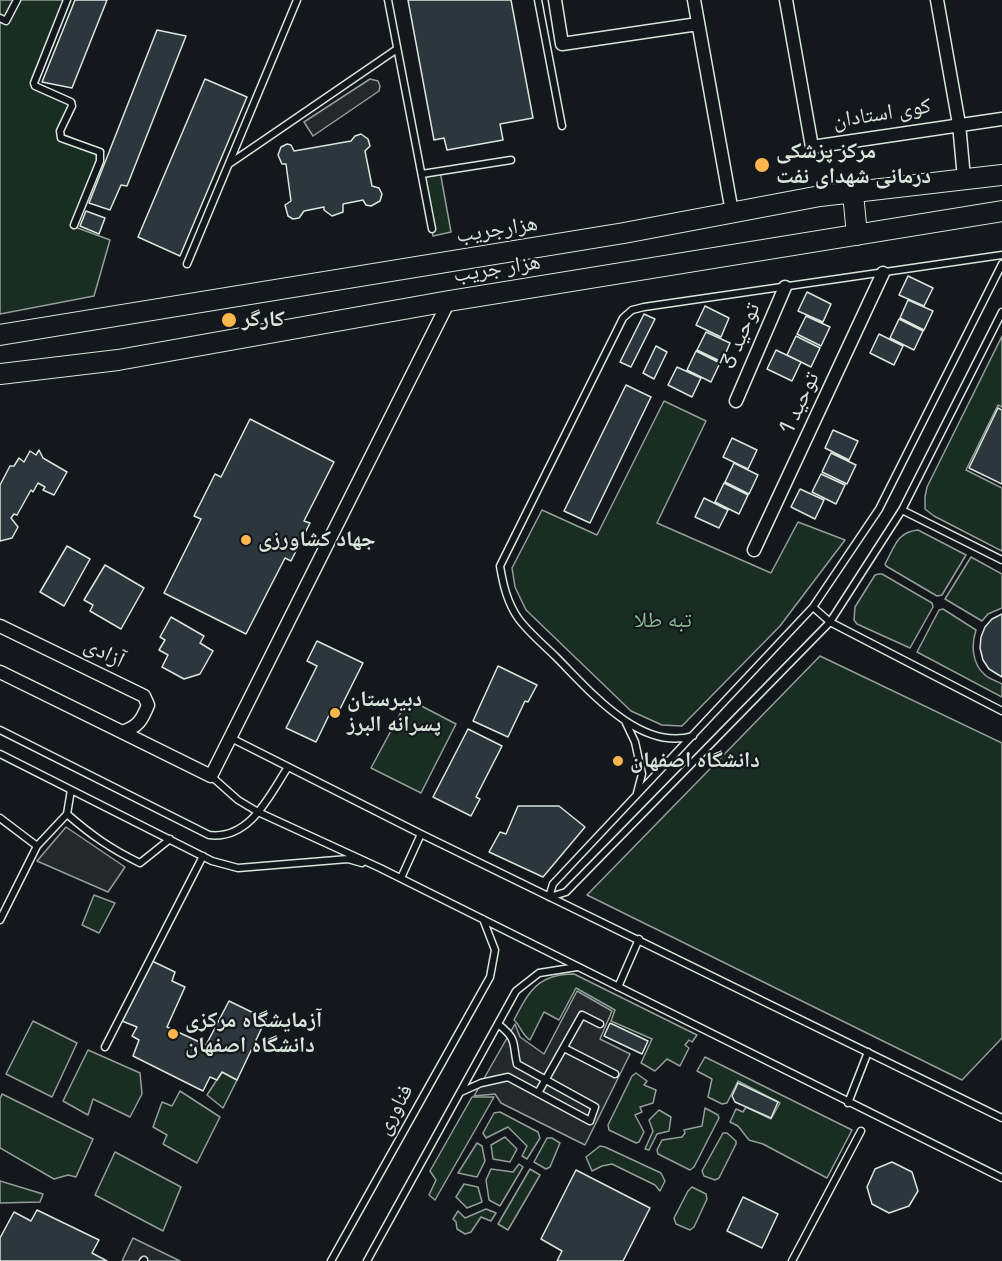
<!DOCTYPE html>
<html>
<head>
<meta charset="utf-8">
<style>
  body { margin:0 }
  canvas { display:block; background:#14181c }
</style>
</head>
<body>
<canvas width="1002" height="1261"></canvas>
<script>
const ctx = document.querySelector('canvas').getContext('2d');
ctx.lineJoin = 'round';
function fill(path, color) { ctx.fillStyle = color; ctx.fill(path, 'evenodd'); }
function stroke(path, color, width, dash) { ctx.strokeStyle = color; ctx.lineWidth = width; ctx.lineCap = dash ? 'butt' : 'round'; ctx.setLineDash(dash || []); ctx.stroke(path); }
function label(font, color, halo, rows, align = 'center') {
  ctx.font = font + ' "Space Grotesk","Noto Naskh Arabic",sans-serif'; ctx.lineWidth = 4.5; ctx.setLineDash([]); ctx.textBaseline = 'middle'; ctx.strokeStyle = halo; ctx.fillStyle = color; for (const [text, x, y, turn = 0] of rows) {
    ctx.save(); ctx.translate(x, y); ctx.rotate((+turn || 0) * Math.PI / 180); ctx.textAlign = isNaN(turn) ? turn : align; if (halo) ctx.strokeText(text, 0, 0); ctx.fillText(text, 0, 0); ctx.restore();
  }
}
const green = new Path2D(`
  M0 0H68L34 85 75 101 62 134 104 151 75 227 110 240 94 296 0 314Z
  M440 171 451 232 433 236 422 174Z
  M1002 336V407L998 405 966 470 1002 488V551L934 516 925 509V497L927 487Z
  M664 401 706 421 657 523 771 573 798 522 845 540 780 626 682 726 662 725 631 711 526 610 515 587 512 568 542 510 597 535Z
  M918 530 966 555 942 595 937 596 886 566 885 564C895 546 897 532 918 530Z
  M971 557 1002 574V608L988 614 982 621 945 599Z
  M879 574H882L932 603 933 607 910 648 857 624 854 620 855 607 875 575Z
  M943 609 976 630C971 645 972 664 985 675 989 679 997 681 1002 684V697L917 652 939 610Z
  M820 656 1002 743V1038L962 1080 587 895Z
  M408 699 456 724 421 793 371 768Z
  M94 895 115 903 99 933 82 925Z
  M574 974 697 1035 692 1042 689 1040 685 1045 689 1048 680 1066 667 1059 655 1071 641 1063 652 1039 611 1021 615 1010 576 988 559 1020 544 1012 530 1040C520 1033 522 1027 514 1020 529 991 538 974 574 974Z
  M33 1021 77 1043 52 1097 6 1074Z
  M88 1050 140 1073 142 1094 130 1117 93 1099 88 1115 63 1101Z
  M705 1057 852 1130 827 1178 763 1144 749 1140 738 1126 730 1122 736 1109 743 1112 746 1107 771 1119 780 1103 738 1081 727 1103 722 1104 708 1097 712 1079 697 1071Z
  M222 1072 237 1080 223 1108 207 1095Z
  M636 1073 647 1081 644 1085 656 1090 653 1103 640 1107 642 1112 635 1115 644 1132 639 1142 636 1143 609 1130 608 1125 632 1076Z
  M180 1091 220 1117 197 1163 163 1144 167 1135 153 1127 162 1102 172 1106Z
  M2 1094 93 1139 76 1177 68 1175 54 1179 0 1148V1099Z
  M472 1097H494L435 1200 429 1195 436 1180 430 1171Z
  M705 1108 718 1115 719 1118 694 1167 690 1170 658 1154 657 1150 662 1140 682 1137 685 1133 684 1130 702 1126Z
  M659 1110 671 1117 669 1131 657 1134 649 1150 645 1149 653 1131 649 1120Z
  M500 1112 538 1132 540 1138 527 1159 522 1156 527 1146 508 1127 486 1138 483 1133 494 1113Z
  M723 1133H727L736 1141V1144L719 1178 715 1180 704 1176 702 1171Z
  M505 1137 517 1149 510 1162 493 1159 491 1145Z
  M547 1138H552L560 1143 550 1167 546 1169 534 1162Z
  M477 1143 482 1146 485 1161 477 1177 458 1173Z
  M600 1146 605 1147 661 1173 665 1181 660 1191 655 1185 612 1164 602 1166 592 1171 586 1157Z
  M115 1152 181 1187 163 1231 95 1195Z
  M519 1164 523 1167 500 1206 489 1200 486 1180 491 1169 513 1172Z
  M530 1169 540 1175 508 1230 498 1224Z
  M0 1181 43 1194 40 1202 0 1203Z
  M464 1184 478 1187 482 1202 467 1208 456 1197Z
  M692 1187 706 1194 707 1199 694 1227 690 1230 676 1224 674 1218 688 1191Z
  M486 1209 496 1213 491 1221 481 1217 471 1232 465 1234 457 1229 456 1222 453 1219 458 1211 465 1218Z`);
const parking = new Path2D(`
  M370 79 378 81 380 86 379 91 313 136 304 122Z
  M66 827 125 867 108 892 37 861Z
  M577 991 612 1011 600 1039 630 1054 585 1145 501 1103 495 1094 474 1096 515 1024 520 1037 544 1054Z
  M133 1238 180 1261H122Z`);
const building = new Path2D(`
  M75 0H107L72 88 42 82Z
  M408 0H511L533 118 500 124 503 140 447 150 444 138 434 140Z
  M157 30 186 36 127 186 121 185 110 210 89 203Z
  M205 79 247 97 180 256 138 237Z
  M361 134 368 139 370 146 365 151 372 186 379 188 382 194 380 201 371 206 366 205 363 200 343 204V212L332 216 324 210V207L304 211 299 218 293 219 288 216 285 205 291 201 286 164H282L278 155 281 147 287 144 291 145 294 151 351 141 355 136Z
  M86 211 105 218 99 234 80 226Z
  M908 276 933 288 924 306 899 295Z
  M807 292 831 304 823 322 798 311Z
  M908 300 933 311 924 330 900 318Z
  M705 306 729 318 721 337 696 325Z
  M644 314 655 319 631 367 620 362Z
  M806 316 830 327 821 346 797 334Z
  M899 319 923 331 914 350 890 338Z
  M706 332 730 343 722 362 697 350Z
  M879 334 903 346 894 365 870 353Z
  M796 336 820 348 811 367 787 355Z
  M656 346 667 352 654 379 643 373Z
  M776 350 801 362 792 381 767 369Z
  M696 351 720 363 711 382 687 370Z
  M677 367 701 378 692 397 668 385Z
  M626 385 651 397 590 523 564 511Z
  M998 408 1002 410V484L969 468Z
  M250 419 334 462 304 521 310 523 291 561 285 558 246 634 164 593 201 519 194 516 215 474 221 477Z
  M833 430 858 441 849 460 825 448Z
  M732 438 757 450 748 469 723 457Z
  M39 450 43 458 67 472 54 495 43 490 45 487 38 483 33 492 31 490 17 515 14 514 11 518 18 527 12 538 0 541V485L10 466H14L19 458 24 462 30 451 36 455Z
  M831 453 856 465 847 484 822 472Z
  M734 463 758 475 749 494 725 482Z
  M821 474 845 485 836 504 812 492Z
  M724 483 748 495 739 514 715 502Z
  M800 489 824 500 815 519 791 507Z
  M704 498 728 510 719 528 695 517Z
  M67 546 90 559 64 606 40 592Z
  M105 565 144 588 121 629 90 611 93 605 84 600Z
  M1002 614V677L989 669 983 660 980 648 981 637 985 627 992 619Z
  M171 617 204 636 200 643 213 651 200 674 184 679 162 667 168 655 159 650 165 640 160 637Z
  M317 641 363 663 340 709 333 707 316 742 286 728 317 666 307 661Z
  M498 666 537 685 528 702 525 701 508 737 473 721Z
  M468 729 502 746 476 797 480 799 471 816 433 797Z
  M518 806H559L585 827 543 877 489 852 500 832 506 834Z
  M152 961 175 972 172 981 185 987 167 1027 206 1045 229 1001 266 1019 237 1080 222 1072 217 1080 210 1077 203 1091 133 1056 139 1040 132 1036 137 1027 122 1021Z
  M610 1023 648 1041 642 1054 604 1036Z
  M738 1083 778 1102 771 1118 735 1102 732 1096Z
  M892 1162 912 1172 918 1191 909 1206 889 1213 872 1204 867 1187 875 1169Z
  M576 1170 650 1208 623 1261H557L562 1251 541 1239Z
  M743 1197 778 1214 762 1248 727 1231Z
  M37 1210 99 1240 92 1253 107 1261H0V1238L14 1212 31 1221Z`);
const lane = new Path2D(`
  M67 0 34 83 35 86 71 102 72 106 60 131 61 138 100 152V161L74 225
  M388 0 432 229
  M538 0 562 126
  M0 18 6 21 17 0
  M229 164 397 49
  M422 174 511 160
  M187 264 297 0
  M902 510 1002 560
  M813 607 830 622 1002 711
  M626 723 635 742 642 774 637 793
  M0 730 209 835C250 840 269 796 288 767
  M693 736C640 752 589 690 556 657 544 645 528 632 518 618 507 602 503 584 500 566L623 318 632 310 644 307 1002 255
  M231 738 421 834 1002 1118
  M0 754 212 861 238 868 348 859 362 863
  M211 776 238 800 258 812 380 868 1002 1178
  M67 814C91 835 111 849 140 863L170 839
  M0 818 37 846
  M401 878 421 834
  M549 897 553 884 813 607 879 509 1002 264
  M550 897 566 892 830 622 902 510 1002 312
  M0 920 37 846 67 814 71 790
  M618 987 639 939
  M105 1047 203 856
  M564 1048 615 1074
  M461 1092 481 1083 508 1077 590 1121 595 1107 517 1064C512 1042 518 1040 498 1024
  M538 1093 582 1015 600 1024
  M848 1103 868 1052
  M143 1261 144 1260
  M331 1261 490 977 495 950 483 919
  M367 1261 516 991 539 973 577 967
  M792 1261 861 1131`);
const street = new Path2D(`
  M555 0 562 44 698 24
  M694 0 732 212
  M786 0 812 147 1002 119
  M937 0 959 124 964 178
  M736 401 785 287
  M754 550 883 273
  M0 626 144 696 148 705C142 720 138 727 122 732L0 672
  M122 732 211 776 449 301`);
const primary = new Path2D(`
  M853 193 857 235
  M0 335 624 233 820 196 1002 175
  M0 374 118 360 449 301 1002 211`);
const markers = [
  [762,165,8,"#ffb74d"],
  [229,320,8,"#ffb74d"],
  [246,540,6,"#ffb74d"],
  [335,713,6,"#ffb74d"],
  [618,761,6,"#ffb74d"],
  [173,1034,6,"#ffb74d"]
];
const streetNames = [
  ["کوی استادان",882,114,-9],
  ["هزارجریب",497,230,-9],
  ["هزار جریب",497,269,-9],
  ["توحید 3",741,336,-67],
  ["توحید 1",800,403,-65],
  ["آزادی",104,653,26],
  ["فناوری",395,1110,-61]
];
const poiNames = [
  ["مرکز پزشکی",776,152],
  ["درمانی شهدای نفت",776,177],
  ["کارگر",242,320],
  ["جهاد کشاورزی",258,540],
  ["دبیرستان",347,700],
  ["پسرانه البرز",347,725],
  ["دانشگاه اصفهان",630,761],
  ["آزمایشگاه مرکزی",185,1021],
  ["دانشگاه اصفهان",185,1046]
];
const parkNames = [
  ["تبه طلا",663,621]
];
fill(green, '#1a2d24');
stroke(green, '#939e99', 1.5);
fill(parking, '#24282b');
stroke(parking, '#939e99', 1.5);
fill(building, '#2c363c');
stroke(building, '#d8e6dc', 1.5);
stroke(lane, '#d8e6dc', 9);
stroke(street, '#d8e6dc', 15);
stroke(primary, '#d8e6dc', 22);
stroke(lane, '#14181c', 6);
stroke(street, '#14181c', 12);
stroke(primary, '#14181c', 20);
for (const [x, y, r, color] of markers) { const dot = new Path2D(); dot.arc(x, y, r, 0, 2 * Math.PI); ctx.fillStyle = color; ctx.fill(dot); stroke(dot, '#14181c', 2); }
label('22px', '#d8e6dc', '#14181c', streetNames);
label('bold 22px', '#d8e6dc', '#14181c', poiNames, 'left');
label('22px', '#8ac095', '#14181c', parkNames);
</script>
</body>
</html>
